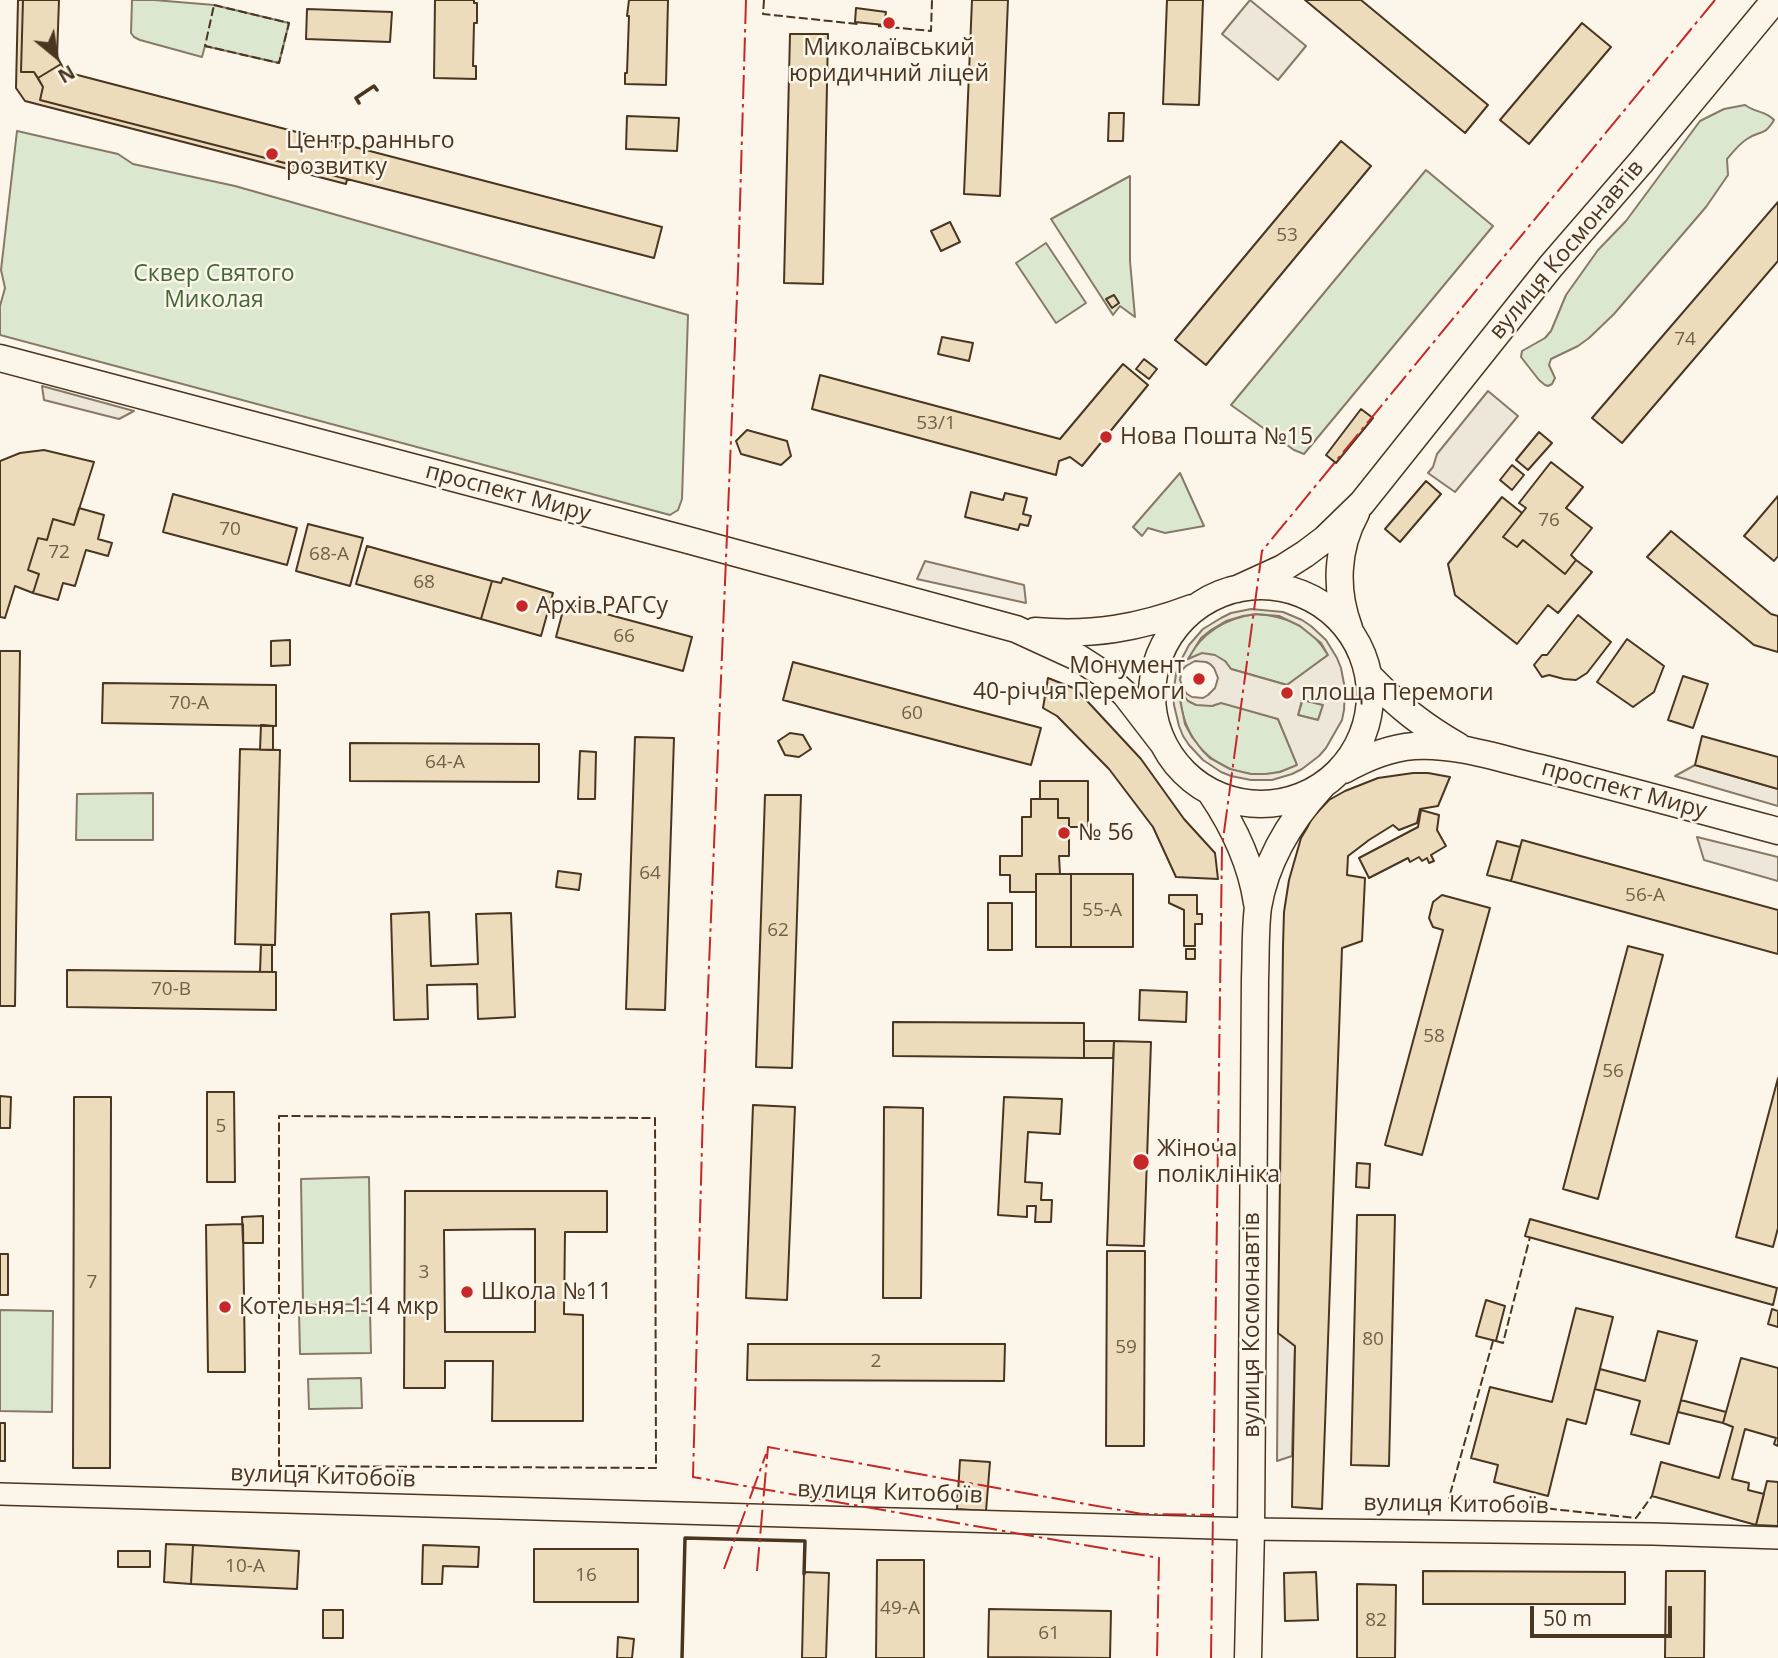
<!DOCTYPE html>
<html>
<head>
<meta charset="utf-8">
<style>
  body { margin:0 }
  #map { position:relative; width:1778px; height:1658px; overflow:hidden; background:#fbf6e9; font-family:"Open Sans",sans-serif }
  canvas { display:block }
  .north { position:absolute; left:21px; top:21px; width:70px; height:70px; -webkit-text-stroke:5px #fbf6e9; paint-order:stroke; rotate:150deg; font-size:19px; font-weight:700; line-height:28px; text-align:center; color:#4a3520 }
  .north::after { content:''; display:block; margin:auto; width:24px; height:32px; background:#4a3520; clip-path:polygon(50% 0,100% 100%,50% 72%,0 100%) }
  .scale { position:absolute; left:1530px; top:1606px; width:142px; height:32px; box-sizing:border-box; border:4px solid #4a3520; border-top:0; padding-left:9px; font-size:21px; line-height:24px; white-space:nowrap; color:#4a3520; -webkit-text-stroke:5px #fbf6e9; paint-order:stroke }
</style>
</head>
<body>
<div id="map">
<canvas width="1778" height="1658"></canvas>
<div class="north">N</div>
<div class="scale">50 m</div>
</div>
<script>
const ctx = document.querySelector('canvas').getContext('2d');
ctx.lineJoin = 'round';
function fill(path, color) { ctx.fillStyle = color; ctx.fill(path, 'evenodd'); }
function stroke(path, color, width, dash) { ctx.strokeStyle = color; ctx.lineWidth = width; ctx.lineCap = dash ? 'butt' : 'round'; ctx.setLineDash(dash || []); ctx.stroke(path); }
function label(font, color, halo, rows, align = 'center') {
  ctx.font = font + ' "Open Sans",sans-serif'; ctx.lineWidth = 5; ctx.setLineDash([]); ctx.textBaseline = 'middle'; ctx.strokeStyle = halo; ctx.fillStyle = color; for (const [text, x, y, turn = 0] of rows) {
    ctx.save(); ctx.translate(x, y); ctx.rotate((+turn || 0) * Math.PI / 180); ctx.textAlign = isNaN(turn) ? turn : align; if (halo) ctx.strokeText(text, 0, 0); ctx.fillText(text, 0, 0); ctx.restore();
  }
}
const green = new Path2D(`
  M132 0H154L214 5 289 23 279 63 205 46 202 57 140 40 134 37 131 33Z
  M1745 105C1756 113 1766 111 1774 120 1764 137 1760 130 1747 139 1739 144 1733 152 1727 159L1728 175 1706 207 1614 314 1589 338 1578 346 1551 359 1549 365 1555 378 1552 384 1548 386 1545 385 1539 380 1521 357 1522 351 1545 338 1551 331 1566 295 1598 250 1626 221 1700 121 1724 109Z
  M17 131 118 154 133 164 235 186 688 315 682 499 678 510 670 515 0 335V306L5 288 1 270Z
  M1426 170 1493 226 1304 454 1294 450 1231 405Z
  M1130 176V261L1135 317 1120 306 1113 315 1051 219Z
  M1046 243 1086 303 1056 323 1016 263Z
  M1180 473 1204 526 1165 533 1148 528 1142 536 1133 527Z
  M1256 614C1288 616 1312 627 1328 655L1287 685 1231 669 1225 661 1187 660C1202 632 1225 618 1256 614Z
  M1180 689 1183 696 1212 706 1221 702 1278 719 1298 765C1288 769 1278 774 1266 774 1216 778 1179 739 1180 689Z
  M1303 699 1323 705 1318 720 1298 715Z
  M153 793V840H76L77 794Z
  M369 1177 371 1304 303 1305 301 1179Z
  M0 1310 53 1311 52 1412 0 1411Z
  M299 1311H370L371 1353 300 1354Z
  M361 1378 362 1408 309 1409 308 1379Z`);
const parking = new Path2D(`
  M1250 0 1306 46 1278 80 1222 34Z
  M42 386 134 411 119 419 44 400Z
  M1488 391 1518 416 1455 492 1428 473 1433 467 1437 454Z
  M925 561 1024 585 1026 603 917 579Z
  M1251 609 1283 612 1302 620 1311 626 1326 640 1337 658 1341 668 1345 689 1344 710 1342 720 1326 748 1319 756 1302 769 1292 774 1272 780H1251L1231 776 1221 772 1203 760 1189 745 1183 736 1179 726 1174 705 1173 695 1176 674 1179 664 1189 645 1203 629 1221 618 1231 613ZM1256 614 1279 616 1300 626 1321 643 1328 655 1287 685 1231 669 1225 661 1215 655 1202 653 1188 659 1201 638 1211 630 1226 621 1243 616ZM1195 661 1206 662 1210 664 1214 668 1218 678 1215 688 1208 695 1203 698 1192 697 1187 694 1184 690 1180 680 1182 670 1186 666ZM1180 691 1188 701 1196 705 1212 706 1221 703 1278 719 1297 765 1280 772 1266 774H1251L1230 769 1210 758 1202 750 1192 737 1185 724 1180 700ZM1302 700 1323 705 1318 720 1298 715Z
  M1695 765 1778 789V806L1675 776Z
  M1697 837 1778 857V881L1704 860Z
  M1278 1333 1295 1346 1292 1456 1277 1461Z`);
const building = new Path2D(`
  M18 0H23L21 72H34L43 87 40 100 347 179 346 184 25 101 16 88Z
  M23 0H59L57 57 61 64 38 78 34 72H21Z
  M435 0H474V3H477V23H474L473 66H476V79L434 78Z
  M629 0H668L666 85 625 84V73H627L629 16H627Z
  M972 0H1008L1000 196 964 194Z
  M1167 0H1203L1199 105 1163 104Z
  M1305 0H1361L1488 105 1465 133Z
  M856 8 886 12 884 25 855 22Z
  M307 9 392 12 390 42 306 39Z
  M1582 23 1611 47 1529 144 1500 120Z
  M790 34H828L823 284 784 283Z
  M61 64 66 72 662 227 654 258 40 100 43 87 38 78Z
  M1109 113H1124L1123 141H1108Z
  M627 116 679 118 677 151 626 149Z
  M1341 141 1371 166 1206 365 1175 340Z
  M1778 202V261L1622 443 1592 418Z
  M950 222 960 242 941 251 931 231Z
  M1114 295 1119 303 1112 308 1106 299Z
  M942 337 973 343 969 361 938 354Z
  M1144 359 1157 369 1149 379 1136 369Z
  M1123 364 1148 385 1082 466 1070 457 1059 461 1056 475 812 409 820 375 1060 439Z
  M1361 409 1373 418 1336 463 1326 455Z
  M747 430 787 441 791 456 781 465 741 454 736 441Z
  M1539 432 1552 443 1528 470 1516 460Z
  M44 450 94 462 74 525 53 519 47 540 38 538 28 570 39 574 33 593 15 586 5 618 0 617V461L20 453Z
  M1551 462 1583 487 1566 508 1592 528 1571 555 1576 560 1565 574 1523 540 1517 547 1503 537 1526 508 1519 503Z
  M1512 465 1524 475 1512 490 1500 480Z
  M1426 481 1441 494 1400 542 1385 529Z
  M971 492 1003 500 1005 493 1027 498 1023 514 1031 516 1028 526 1020 524 1018 530 965 517Z
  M173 494 297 528 287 565 163 532Z
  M1778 496V556L1774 561 1744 536Z
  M1502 497 1522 513 1503 537 1517 547 1523 540 1565 574 1576 560 1592 572 1558 613 1548 605 1517 644 1455 595 1448 564Z
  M79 508 104 515 98 539 112 543 108 556 86 550 75 586 63 583 58 600 33 593 39 574 28 570 38 538 47 540 53 519 74 525Z
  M308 524 363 538 350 586 296 571Z
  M1671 531 1771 614 1778 616V652L1754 645 1647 557Z
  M367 546 492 581 481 619 356 584Z
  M503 578 553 593 541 636 481 619 492 581 501 583Z
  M565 603 692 637 683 671 556 637Z
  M1578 615 1611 642 1587 673 1576 680 1564 679 1549 675 1542 677 1534 665 1542 655H1547Z
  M1627 639 1664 666 1654 692 1633 707 1597 682Z
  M290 640V665L271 666V641Z
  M0 651H20L15 1006H0Z
  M793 662 1041 728 1031 765 783 700Z
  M1683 676 1708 684 1693 728 1668 720Z
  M1048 678 1076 689 1141 759 1184 819 1215 853 1218 879 1176 877 1153 827 1109 769 1057 716 1043 708Z
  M103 683 276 685V726L102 723Z
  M261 725 273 726V750H260Z
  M790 733 803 735 811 749 799 757 785 755 778 741Z
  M1702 736 1778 757V789L1695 765Z
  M635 737 674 738 665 1010 626 1009Z
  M350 743 539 744V782L350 781Z
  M240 749 280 750 275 945 235 944Z
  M580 751 596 752 595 799H578Z
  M1413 773H1428L1450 777 1438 806 1420 809 1417 823 1399 830 1393 825 1369 840 1348 856 1347 875 1365 878 1362 941 1342 948 1322 1509 1292 1507 1295 1346 1278 1333 1283 946 1284 912 1289 880 1301 838 1307 828 1312 818 1329 800 1345 791 1378 778Z
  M1040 781H1088V827H1069V818H1058V799H1040Z
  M765 795H801L792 1068 756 1067Z
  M1031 799H1058V818H1069V856H1059L1060 874H1036V892H1010V875H1000V856H1022V817H1031Z
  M1421 810 1439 815 1437 830 1446 846 1431 855 1434 861 1429 863 1427 858 1422 861 1419 857 1410 862 1408 858 1369 878 1359 858 1418 827Z
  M1522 840 1778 910V954L1511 881Z
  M1497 841 1520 847 1511 881 1487 875Z
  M558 871 581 874 579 890 556 887Z
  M1036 874H1071V947H1036Z
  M1071 874H1133V947H1071Z
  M1169 895H1197V914H1202V924H1195V946H1184V910L1169 903Z
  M1442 895 1490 908 1422 1155 1385 1145 1443 930 1433 927 1429 918 1433 902Z
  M988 903H1012V950H988Z
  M429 912 431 966 478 964 476 914 511 913 515 1017 478 1019 477 984 427 985 428 1019 394 1020 391 914Z
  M261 945H272V972H260Z
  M1628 946 1663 955 1598 1199 1563 1189Z
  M1186 949H1195V959H1186Z
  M67 970 276 972V1010L67 1007Z
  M1140 990 1187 992 1186 1022 1139 1020Z
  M893 1022 1084 1023V1058L893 1056Z
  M1084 1041H1114L1113 1058H1084Z
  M1114 1041 1151 1042 1144 1246 1107 1245Z
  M1778 1078V1228L1773 1247 1736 1237Z
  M207 1092H234L235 1182H207Z
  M0 1096 11 1097 10 1128H0Z
  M74 1097H111L110 1468H73Z
  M1004 1097 1062 1099 1060 1134 1028 1132 1025 1182 1042 1183 1041 1200H1052L1051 1222H1035L1036 1206H1027V1217L998 1215Z
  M753 1105 795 1107 787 1300 746 1298Z
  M884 1107 923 1108 921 1298H883Z
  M1357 1163 1370 1164 1369 1188 1356 1187Z
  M405 1191H607V1232H565L564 1314 583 1315V1421H492L493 1361H445V1388H404ZM535 1229V1332H445L444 1230Z
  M1357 1215H1395L1389 1466 1351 1465Z
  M263 1216V1243H243L242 1217Z
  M1530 1219 1777 1288 1773 1305 1525 1236Z
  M243 1224 245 1372H208L206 1225Z
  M1107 1251H1145L1144 1446H1106Z
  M0 1254H8V1295H0Z
  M1486 1300 1505 1306 1496 1341 1476 1336Z
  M1576 1308 1613 1317 1586 1424 1567 1419 1548 1496 1494 1482 1498 1465 1471 1458 1490 1387 1552 1402Z
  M1772 1309 1778 1311V1327L1768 1324Z
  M1658 1331 1697 1341 1669 1444 1631 1434 1640 1401 1595 1389 1600 1369 1645 1381Z
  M748 1344H1005L1004 1381 747 1380Z
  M1741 1358 1778 1368V1446L1774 1444 1776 1438 1745 1429 1732 1479 1749 1483 1748 1490 1764 1494 1756 1525 1652 1496 1661 1462 1719 1478 1733 1427 1723 1423Z
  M1681 1400 1726 1412 1723 1423 1678 1412Z
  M0 1423H5V1461H0Z
  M960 1460 990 1462 986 1511 957 1509Z
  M1767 1481 1778 1482V1526L1756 1525Z
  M166 1544 193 1545 191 1584 164 1582Z
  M193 1545 299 1551 297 1589 191 1584Z
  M423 1545 479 1547 478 1567 443 1566 442 1584H422Z
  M534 1549H638V1602H534Z
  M118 1551H150V1567H118Z
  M877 1560H924V1658H876Z
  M1423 1571 1625 1572V1604H1423Z
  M1666 1571H1705L1704 1658H1665Z
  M804 1572 829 1573 826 1658H802Z
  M1316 1572 1318 1620 1285 1621 1284 1573Z
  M1357 1584 1396 1585 1395 1658H1357Z
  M989 1609 1111 1611 1110 1658 988 1657Z
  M323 1610H343V1638H323Z
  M618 1637 634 1639 632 1658H617Z`);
const minor = new Path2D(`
  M0 1494 1251 1529 1653 1534 1778 1538`);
const major = new Path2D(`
  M0 358 684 539 1016 629 1077 657 1102 673 1125 694 1162 742
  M1152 695a109 109 0 1 1 218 0a109 109 0 1 1-218 0Z
  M1237 589 1283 568 1305 554 1325 539 1362 503 1551 266 1641 162 1775 0
  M1349 628C1335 591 1336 549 1356 513
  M1035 631C1092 636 1139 628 1192 608
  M1370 677C1398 706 1423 726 1458 746
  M1344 770C1365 758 1389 748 1414 746 1454 743 1501 759 1540 768 1620 788 1699 810 1778 831
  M1211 793C1234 827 1251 862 1257 903
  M1248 1658 1251 1529 1255 978C1256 955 1255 930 1258 907 1266 860 1290 821 1322 786`);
const fence = new Path2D(`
  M764 0 763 14 858 24
  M214 5 289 23 279 63 205 46Z
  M878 26 931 31 932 0
  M279 1116 655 1118 656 1468 279 1466Z
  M1493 1341 1449 1498 1636 1518 1652 1496
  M1496 1341 1503 1343 1530 1237`);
const wall = new Path2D(`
  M359 103 356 98 374 86 377 90
  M682 1658 685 1538 805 1541 804 1574`);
const power = new Path2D(`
  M746 0 738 272 703 1109 693 1477 1159 1558 1157 1658
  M724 1569 766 1454
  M757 1571 768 1447 1142 1514 1214 1515
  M1211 1658 1222 847 1262 551 1715 0`);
const markers = [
  [889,23,7,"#c62828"],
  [272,154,7,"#c62828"],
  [1106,437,7,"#c62828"],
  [522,606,7,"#c62828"],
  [1199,679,7,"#c62828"],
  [1287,693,7,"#c62828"],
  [1064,833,7,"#c62828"],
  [1141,1162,9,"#c62828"],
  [467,1292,7,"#c62828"],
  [225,1307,7,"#c62828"]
];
const numberNames = [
  ["53",1287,236],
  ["74",1685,340],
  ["53/1",936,424],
  ["76",1549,521],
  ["70",230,530],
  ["72",59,553],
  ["68-А",329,555],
  ["68",424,583],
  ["66",624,637],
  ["70-А",189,704],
  ["60",912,714],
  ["64-А",445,763],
  ["64",650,874],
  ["56-А",1645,896],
  ["55-А",1102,911],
  ["62",778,931],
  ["70-В",171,990],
  ["58",1434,1037],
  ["56",1613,1072],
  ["5",221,1127],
  ["3",424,1273],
  ["7",92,1283],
  ["80",1373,1340],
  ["59",1126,1348],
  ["2",876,1362],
  ["10-А",245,1567],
  ["16",586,1576],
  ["49-А",900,1609],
  ["82",1376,1621],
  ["61",1049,1634]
];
const poiNames = [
  ["Миколаївський",889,48,"center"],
  ["юридичний ліцей",889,74,"center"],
  ["Центр ранньго",286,141],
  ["розвитку",286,167],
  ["Нова Пошта №15",1120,437],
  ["Архів РАГСу",536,606],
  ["Монумент",1185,666,"right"],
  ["40-річчя Перемоги",1185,692,"right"],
  ["площа Перемоги",1301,693],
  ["№ 56",1078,833],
  ["Жіноча",1157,1149],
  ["поліклініка",1157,1175],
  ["Школа №11",481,1292],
  ["Котельня 114 мкр",239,1307]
];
const streetNames = [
  ["вулиця Космонавтів",1567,250,-50],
  ["проспект Миру",508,493,15],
  ["проспект Миру",1624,790,15],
  ["вулиця Космонавтів",1252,1325,-90],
  ["вулиця Китобоїв",323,1477,2],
  ["вулиця Китобоїв",890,1493,2],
  ["вулиця Китобоїв",1456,1505,1]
];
const parkNames = [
  ["Сквер Святого",214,274],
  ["Миколая",214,300]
];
fill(green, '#dce7d0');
stroke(green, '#887966', 2);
fill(parking, '#ede7d9');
stroke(parking, '#887966', 2);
fill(building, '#ecdcbc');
stroke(building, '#4a3520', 2);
stroke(minor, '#4a3520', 24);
stroke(major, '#4a3520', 29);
stroke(minor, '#fbf6e9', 21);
stroke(major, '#fbf6e9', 26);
stroke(fence, '#4a3520', 2, [9, 3.5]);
stroke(wall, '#4a3520', 3.5);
stroke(power, '#c62828', 2, [24, 5, 3.5, 5]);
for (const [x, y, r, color] of markers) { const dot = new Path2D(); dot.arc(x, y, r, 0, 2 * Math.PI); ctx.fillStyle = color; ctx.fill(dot); stroke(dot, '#fbf6e9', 2.5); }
label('19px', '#725f47', null, numberNames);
label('23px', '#4a3520', '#fbf6e9', poiNames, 'left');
label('23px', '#4a3520', '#fbf6e9', streetNames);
label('23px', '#436837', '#fbf6e9', parkNames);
</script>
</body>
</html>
